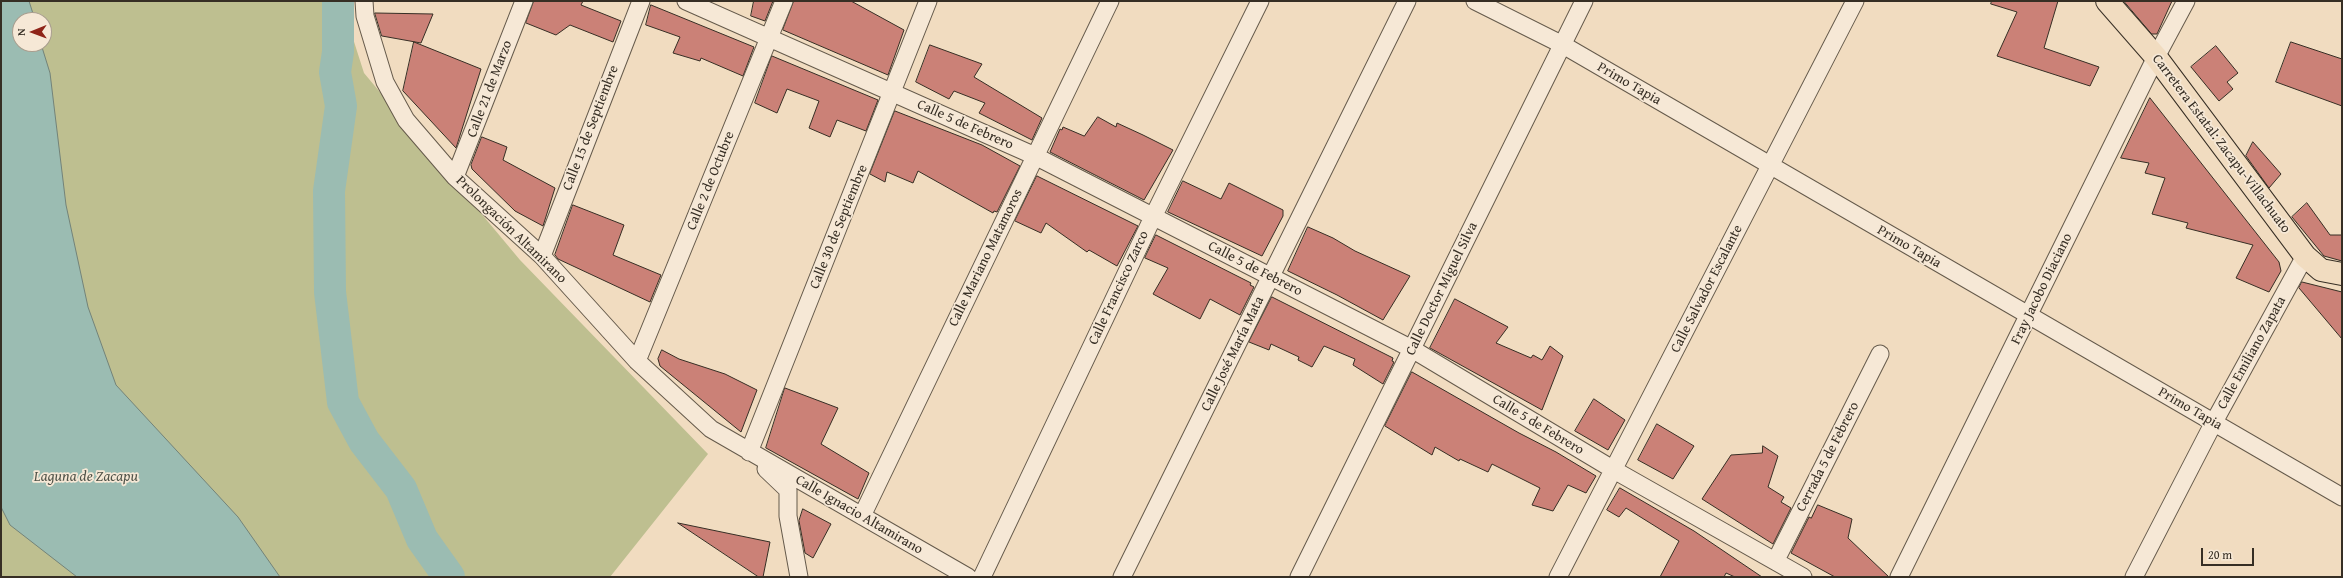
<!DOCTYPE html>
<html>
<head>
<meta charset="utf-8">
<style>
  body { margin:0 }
  #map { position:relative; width:2343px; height:578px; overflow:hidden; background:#f1dcc0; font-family:"Gentium Book Plus",serif }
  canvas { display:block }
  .frame { position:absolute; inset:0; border:2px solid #362e24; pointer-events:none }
  .north { position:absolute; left:12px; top:12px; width:40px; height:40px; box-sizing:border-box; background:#f6e8d6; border:1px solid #a99e8f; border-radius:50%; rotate:269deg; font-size:11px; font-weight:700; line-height:16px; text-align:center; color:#362e24 }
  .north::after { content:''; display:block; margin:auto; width:14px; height:18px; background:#8f2418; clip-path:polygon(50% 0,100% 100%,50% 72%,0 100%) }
  .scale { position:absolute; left:2201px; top:548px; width:53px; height:18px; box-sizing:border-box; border:2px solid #362e24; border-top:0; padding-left:5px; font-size:12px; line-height:14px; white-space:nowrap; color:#362e24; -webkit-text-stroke:3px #f6e8d6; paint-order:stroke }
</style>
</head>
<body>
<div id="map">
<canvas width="2343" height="578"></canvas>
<div class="frame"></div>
<div class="north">N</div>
<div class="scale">20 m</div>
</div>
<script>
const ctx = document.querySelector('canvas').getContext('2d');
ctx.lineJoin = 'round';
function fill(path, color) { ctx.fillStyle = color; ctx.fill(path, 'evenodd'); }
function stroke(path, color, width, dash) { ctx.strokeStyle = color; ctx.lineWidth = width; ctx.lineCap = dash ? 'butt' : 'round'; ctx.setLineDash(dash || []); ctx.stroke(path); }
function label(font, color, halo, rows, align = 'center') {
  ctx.font = font + ' "Gentium Book Plus",serif'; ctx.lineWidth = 3.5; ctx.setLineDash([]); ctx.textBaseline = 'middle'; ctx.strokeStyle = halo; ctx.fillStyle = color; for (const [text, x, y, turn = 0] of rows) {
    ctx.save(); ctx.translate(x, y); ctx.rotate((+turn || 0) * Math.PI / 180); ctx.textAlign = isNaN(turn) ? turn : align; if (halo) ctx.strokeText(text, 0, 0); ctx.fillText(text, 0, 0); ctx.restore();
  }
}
const green = new Path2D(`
  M1 1H341L364 73 520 260 708 454 610 577H1ZM20 20H44V44H20Z`);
const water = new Path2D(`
  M1 1H29L35 20H20V44H41L50 73 66 205 88 307 116 385 238 517 280 577H77L10 525 1 507Z`);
const river = new Path2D(`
  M338 1V52L335 72 341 106 329 191 330 292 343 402 364 441 401 489 422 539 449 577`);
const building = new Path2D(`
  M534 1H583L581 5 621 21 613 42 570 25 556 35 526 23Z
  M754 1H773L765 21 751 16Z
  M794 1H851L904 30 888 75 783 30Z
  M1992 1H2058L2044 48 2099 67 2090 86 1997 56 2017 12 1991 4Z
  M2124 1H2172L2157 34H2152Z
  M651 5 754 47 743 76 701 58 700 61 673 53 680 37 646 25Z
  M375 13 433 14 421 43 382 36Z
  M414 42 481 69 456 148 403 91Z
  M2291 42 2342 59V106L2276 82Z
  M930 45 982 64 974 77 1042 118 1032 140 979 113 985 103 954 91 949 99 916 82Z
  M2216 46 2238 73 2227 82 2233 89 2219 101 2191 67Z
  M772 56 878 100 866 131 837 120 830 137 809 128 819 101 787 89 777 113 755 103Z
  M2150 98 2279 262 2281 271 2269 292 2236 278 2253 245 2186 228 2188 223 2152 214 2165 178 2145 173 2149 163 2121 158Z
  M895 111 982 145 1020 166 997 212 994 211 993 213 918 171 913 183 887 172 885 182 870 174Z
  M1098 117 1116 127 1117 123 1143 135 1173 150 1144 200 1050 152 1060 129 1062 130 1063 127 1084 136Z
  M482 137 507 147 503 160 555 188 543 226 515 211 472 169 471 165Z
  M2253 142 2281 174 2269 188 2246 156Z
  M1037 176 1138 226 1117 266 1089 250 1087 252 1046 223 1041 233 1015 221Z
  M1183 181 1221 199 1229 183 1283 210V216L1262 256 1168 212Z
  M2307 203 2330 235H2342V261L2324 256 2292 217Z
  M573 205 624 225 613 255 661 275 650 302 558 259 555 255Z
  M1308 227 1333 238 1355 251 1410 276 1383 320 1337 295 1288 271Z
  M1156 235 1251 283 1250 285 1254 287 1240 315 1210 299 1200 319 1153 294 1168 268 1145 258Z
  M2302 282 2342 292V339L2299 288Z
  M1272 297 1393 358 1392 361 1394 362 1383 384 1353 365 1355 359 1324 346 1312 367 1298 360 1299 357 1271 344 1269 350 1249 342Z
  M1455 299 1508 327 1496 343 1531 358 1533 355 1542 360 1550 346 1563 356 1542 410 1430 348Z
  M662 350 679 359 725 374 757 390 741 432 660 366 658 359Z
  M1412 372 1519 433 1556 452 1596 476 1586 493 1568 485 1553 511 1532 505 1540 488 1492 464 1488 472 1460 459 1459 461 1435 447 1432 455 1385 426Z
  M785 388 838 408 821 444 869 473 858 499 766 448Z
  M1594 399 1625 420 1608 450 1575 431Z
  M1657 424 1694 446 1673 479 1638 460Z
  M1763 446 1778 456 1768 487 1784 497 1781 502 1791 508 1773 544 1702 499 1731 455 1762 453Z
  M1620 488 1694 531 1762 577H1735L1726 573 1724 577H1660L1679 541 1626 508 1619 517 1607 510Z
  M1818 505 1852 519 1848 538 1889 577H1835L1791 553 1809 517 1811 518Z
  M803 509 831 524 813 558 805 553 799 521Z
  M678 523 770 542 763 577H759Z`);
const minor = new Path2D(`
  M364 1 365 16 385 82 406 120 455 177 542 256 637 361 711 429 968 577
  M686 1 1035 156 1412 349 1614 470 1803 577
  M1475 1 1563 45 2342 497
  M455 177 524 1
  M542 256 641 1
  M637 361 784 1
  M749 452 928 1
  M766 469 788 490V516L799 577
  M862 516 1110 1
  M1776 560 1880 354
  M982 577 1153 217 1260 1
  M1122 577 1407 1
  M1299 577 1584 1
  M1558 577 1855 1
  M1899 577 2156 57 2186 1
  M2134 577 2214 422 2305 256`);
const major = new Path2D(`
  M2107 1 2156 57 2305 256 2321 270 2342 274`);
const streetNames = [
  ["Primo Tapia",1629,84,30],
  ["Calle 21 de Marzo",490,89,-69],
  ["Calle 5 de Febrero",965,125,24],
  ["Calle 15 de Septiembre",591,128,-69],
  ["Carretera Estatal: Zacapu-Villachuato",2221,144,53],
  ["Calle 2 de Octubre",711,181,-68],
  ["Calle 30 de Septiembre",839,227,-68],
  ["Prolongación Altamirano",511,230,44],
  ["Primo Tapia",1909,247,30],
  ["Calle Mariano Matamoros",986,258,-64],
  ["Calle 5 de Febrero",1255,269,27],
  ["Calle Francisco Zarco",1119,288,-65],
  ["Calle Doctor Miguel Silva",1442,289,-64],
  ["Calle Salvador Escalante",1707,289,-63],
  ["Fray Jacobo Diaciano",2042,289,-64],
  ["Calle Emiliano Zapata",2252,353,-61],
  ["Calle José María Mata",1233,354,-64],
  ["Primo Tapia",2190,409,30],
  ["Calle 5 de Febrero",1538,425,31],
  ["Cerrada 5 de Febrero",1828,457,-63],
  ["Calle Ignacio Altamirano",859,515,30]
];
const waterNames = [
  ["Laguna de Zacapu",86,477]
];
fill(green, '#bebf90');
fill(water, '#9bbcb2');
stroke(water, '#738379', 1);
stroke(river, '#9bbcb2', 32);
fill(building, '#cb8177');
stroke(building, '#362e24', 1);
stroke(minor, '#655a4b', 19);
stroke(major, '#362e24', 24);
stroke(minor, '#f6e8d6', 17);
stroke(major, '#f1dcc0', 22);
label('14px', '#362e24', '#f6e8d6', streetNames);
label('italic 15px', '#4f5248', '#f6e8d6', waterNames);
</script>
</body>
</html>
